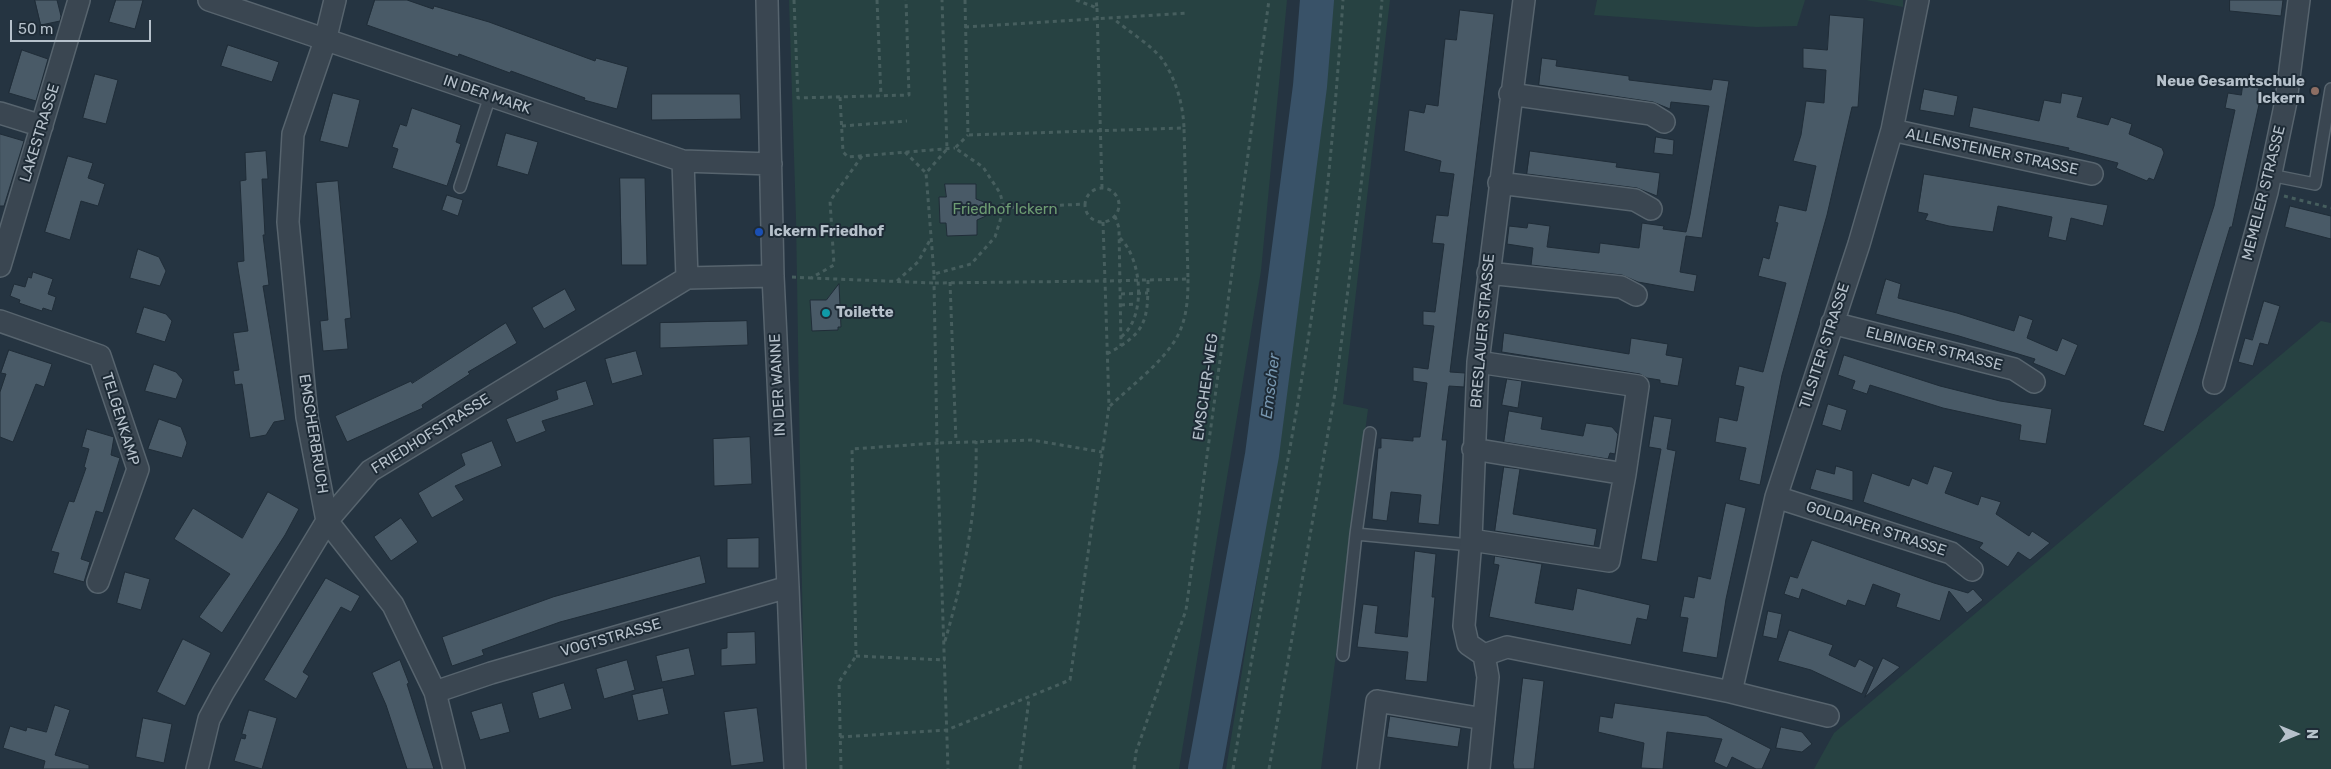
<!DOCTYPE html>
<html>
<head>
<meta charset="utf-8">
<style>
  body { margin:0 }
  #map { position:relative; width:2331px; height:769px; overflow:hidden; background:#253441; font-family:Rubik,sans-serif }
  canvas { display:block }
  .north { position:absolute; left:2271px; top:709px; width:50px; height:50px; -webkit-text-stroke:4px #1e2b36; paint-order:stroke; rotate:90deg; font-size:14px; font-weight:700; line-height:20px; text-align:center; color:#b6c1cb }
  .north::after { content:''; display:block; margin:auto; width:18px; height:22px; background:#b6c1cb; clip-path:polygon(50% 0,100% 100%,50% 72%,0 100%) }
  .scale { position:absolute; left:10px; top:20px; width:141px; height:22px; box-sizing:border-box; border:2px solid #b6c1cb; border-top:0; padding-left:6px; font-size:15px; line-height:18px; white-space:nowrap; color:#b6c1cb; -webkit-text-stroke:4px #1e2b36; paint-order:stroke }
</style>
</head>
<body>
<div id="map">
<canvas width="2331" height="769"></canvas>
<div class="north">N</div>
<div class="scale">50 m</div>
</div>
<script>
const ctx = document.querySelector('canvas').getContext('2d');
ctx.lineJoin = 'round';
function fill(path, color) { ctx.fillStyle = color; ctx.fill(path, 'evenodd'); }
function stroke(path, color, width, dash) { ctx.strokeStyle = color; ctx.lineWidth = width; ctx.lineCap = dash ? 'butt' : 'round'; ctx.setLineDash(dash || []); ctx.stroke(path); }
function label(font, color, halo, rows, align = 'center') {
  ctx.font = font + ' Rubik,sans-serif'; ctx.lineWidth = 4; ctx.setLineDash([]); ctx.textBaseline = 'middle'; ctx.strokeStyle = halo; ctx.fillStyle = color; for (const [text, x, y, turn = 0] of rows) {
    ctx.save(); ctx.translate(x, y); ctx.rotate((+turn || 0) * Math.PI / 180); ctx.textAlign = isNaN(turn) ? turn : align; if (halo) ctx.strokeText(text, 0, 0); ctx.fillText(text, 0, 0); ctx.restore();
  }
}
const green = new Path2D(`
  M789 0H1287L1261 271 1179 769H805L796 219Z
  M1328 0H1390L1343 404 1368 409 1321 769H1226L1260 561 1299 298Z
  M1597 0H1805L1797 26 1756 27 1594 15Z
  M1866 0H1903V7Z
  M2321 321 2331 323V769H1814L1834 733Z`);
const river = new Path2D(`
  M1205 769 1262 455 1310 86 1317 0`);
const building = new Path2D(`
  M35 0H57L61 16 60 21 41 25Z
  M116 0H143L135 29 109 22Z
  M375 0H407L433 9 434 6 489 22 595 61 596 58 628 67 617 109 584 100 585 98 511 71 510 73 459 54 458 57 367 25Z
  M2230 0H2283L2281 16 2230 11Z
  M1460 10 1494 14 1450 372 1465 373 1464 387 1449 386 1442 440H1447L1439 525 1418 523 1421 495 1391 492 1387 521 1372 519 1378 448H1381V438L1413 441V437H1420L1427 383 1413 381V367L1428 369 1434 326 1423 325V311L1435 312 1444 244 1432 243 1436 215 1448 216 1454 174 1439 172 1441 161 1404 151 1409 110 1424 113 1426 104 1438 106 1445 39 1456 40Z
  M1830 15 1864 18 1858 107H1852L1827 215 1782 375 1760 485 1739 480 1746 448 1715 442 1719 417 1737 421 1744 387 1735 385 1739 366 1763 372 1786 283 1758 276 1763 257 1769 259 1778 223 1775 222 1779 205 1806 211 1816 166 1793 161 1801 135 1806 101 1824 103 1826 70 1803 68V48L1827 50Z
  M228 45 279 62 272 82 221 66Z
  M22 50 48 59 36 101 9 93Z
  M1542 58 1557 60 1556 66 1629 76V80L1711 90 1713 79 1729 81 1702 238 1686 236 1680 272 1697 275 1694 292 1638 282 1622 275 1531 265 1533 248 1507 244 1509 226 1527 228 1528 223 1550 226 1547 247 1599 253 1600 243 1639 248 1642 223 1664 226 1663 229 1686 232 1690 215 1709 106 1671 102 1670 109 1653 102 1539 85Z
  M95 74 118 80 106 124 83 118Z
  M2243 85 2259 88 2257 100H2260L2238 199 2232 227H2230L2198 332 2164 432 2143 425 2214 206 2235 110 2225 108 2228 93 2241 95Z
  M1924 89 1958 96 1954 116 1920 110Z
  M333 93 360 100 348 148 320 141Z
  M2062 93 2083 97 2077 117 2108 125 2111 117 2132 124 2129 134 2162 148 2164 153 2154 180 2149 178 2147 181 2116 168 2118 163 2068 150 2069 148 1969 127 1973 107 2039 121 2044 100 2060 103Z
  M652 94H740L741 119 652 120Z
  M412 108 461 125 456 142 461 144 447 186 392 168 398 149 392 147 400 124 406 126Z
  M506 133 538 142 528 175 497 166Z
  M0 134 24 141 4 206H0Z
  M1656 137 1674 140 1673 155 1654 153Z
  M266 151 268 179H262L265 235H263L269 285 263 286 285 420 274 422 266 435 250 438 242 384 235 385 233 371 239 370 233 333 248 331 237 262 244 261 240 181 246 180 245 153Z
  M1530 151 1617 163 1616 167 1660 173 1657 196 1637 188 1527 174Z
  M68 156 93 163 88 178 105 184 98 206 81 201 70 240 45 232Z
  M1924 174 2108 205 2103 226 2071 218 2066 241 2048 237 2052 217 1998 206 1993 232 1949 226 1925 220 1928 214 1918 212Z
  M620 178H645L647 265H622Z
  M338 181 351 318 345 319 348 349 323 351 320 321 328 320 316 183Z
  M945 184H976V199L984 202 989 210 986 216 977 220V235L947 236 946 223H940L939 197H946Z
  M447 195 463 200 458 216 442 210Z
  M2290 206 2331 216V239L2285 227Z
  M138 249 159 257 166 271 160 286 130 278Z
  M33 272 53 279 48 294 56 297 52 311 43 308 42 311 19 303 20 300 10 296 14 284 25 287 28 277 31 278Z
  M1886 279 1901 284 1898 298 1957 313 2014 331 2019 315 2033 320 2027 338 2057 351 2062 338 2078 345 2065 376 2033 363 2035 359 1959 336 1876 314Z
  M839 284 841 327H838V330L812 331 810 300H826Z
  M565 289 576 310 544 329 532 308Z
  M2264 301 2280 306 2268 345 2260 343 2253 366 2238 362 2245 338 2252 340Z
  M144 307 166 314 172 321 165 342 136 333Z
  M747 321 748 345 660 348V323Z
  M506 323 517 343 468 372 470 374 422 405 423 408 347 442 335 416 411 381 412 383Z
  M1504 333 1629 354 1631 338 1668 344 1666 355 1683 358 1678 386 1660 383V380L1647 378 1640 374 1502 352Z
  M9 350 52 364 44 387 36 384 13 442 0 437V392L6 374 1 373Z
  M636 351 643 375 612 384 605 359Z
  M1844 355 1940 386 2000 401 2052 409 2046 444 2019 440 2021 425 1943 408 1870 385 1867 394 1852 389 1855 381 1838 375Z
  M154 364 176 372 183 380 176 399 145 391Z
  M1507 379 1522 381 1518 408 1502 405Z
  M586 381 594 405 542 421 546 431 516 443 506 419 558 399 556 391Z
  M1828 404 1847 410 1841 431 1822 425Z
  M1509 411 1543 417 1541 429 1583 436 1586 423 1612 427 1618 434 1615 454 1610 453 1608 459 1504 442Z
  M1654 416 1672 419 1667 449 1676 451 1657 562 1641 559 1661 449 1649 447Z
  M159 419 181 427 187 443 182 458 148 449Z
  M87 429 114 437 111 455 120 458 103 513 96 511 81 559 90 562 84 582 53 573 59 553 51 551 69 501 74 502 86 468 84 467 89 449 82 447Z
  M750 437 752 484 714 486 713 439Z
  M492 441 502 466 455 486 464 500 432 518 418 493 465 465 461 454Z
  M1836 466 1853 471V501L1810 489 1816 469 1834 474Z
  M1934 466 1953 472 1945 493 1978 505 1981 496 2001 502 1996 514 2029 536 2032 531 2050 543 2030 560 2018 552 2008 567 1979 548 1983 543 1863 502 1872 473 1909 486 1912 478 1927 484Z
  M1504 467 1520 469 1513 514 1597 529 1594 546 1495 531Z
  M268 492 299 509 285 535 222 633 199 617 230 574 174 539 193 508 242 538Z
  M1726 503 1746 508 1726 599 1717 658 1682 652 1688 618 1680 617 1684 596 1694 598 1698 576 1710 579Z
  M401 518 418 542 391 561 374 537Z
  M759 538V568H727V539Z
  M1812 540 1934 583 1968 593 1973 589 1983 600 1967 613 1949 591 1940 621 1896 607 1900 594 1873 584 1865 606 1848 600 1846 606 1802 589 1799 599 1784 594 1790 576 1797 578Z
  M1415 551 1436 554 1432 597H1435L1427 682 1405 680 1408 652 1357 647 1363 604 1378 606 1375 633 1407 637Z
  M700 556 706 583 560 622 482 650 484 655 452 666 442 637 553 597Z
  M1495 556 1542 564 1535 603 1573 610 1577 588 1650 605 1647 620 1637 618 1631 645 1489 617 1499 565 1494 564Z
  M125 572 150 579 141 610 117 603Z
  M326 578 360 596 351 612 341 607 303 672 309 676 296 699 264 680Z
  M1768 611 1782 614 1777 639 1763 636Z
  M1789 630 1833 645 1829 655 1855 667 1859 659 1874 667 1862 694 1811 670 1778 661Z
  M755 632 756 664 721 666V649L727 648V633Z
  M183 639 211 653 185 706 157 692Z
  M689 648 695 675 662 682 656 656Z
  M1883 658 1900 667 1865 697Z
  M400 660 409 683 407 684 434 769H407L386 705 372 673Z
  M627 660 635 690 604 699 596 669Z
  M1523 678 1544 681 1534 769H1514L1513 763Z
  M564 683 572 709 539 719 532 693Z
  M663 688 669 714 638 721 632 695Z
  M502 703 510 732 480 740 471 712Z
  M1615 703 1707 716 1771 749 1762 769H1756L1732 757 1727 768 1714 762 1722 739 1667 732 1663 769 1641 768 1644 743 1598 732 1600 716 1612 718Z
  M55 705 70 710 55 755 89 765V769H43L45 761 3 748 10 726 26 731 27 727 46 732Z
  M757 708 764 762 731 766 724 712Z
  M249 710 277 718 262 769 234 761 241 738 245 739 246 735 242 734Z
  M1390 716 1461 728 1458 747 1387 737Z
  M143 718 172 724 164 763 136 757Z
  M1781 727 1802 732 1812 744 1802 752 1776 748Z`);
const path = new Path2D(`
  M794 0 798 98 909 95 906 0
  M877 0 881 96
  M965 0 968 135 1184 128C1183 104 1176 79 1162 59 1151 45 1128 31 1114 19
  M1076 0 1097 8 1096 0
  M1097 8 1102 188
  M965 27 1188 13
  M840 97 843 152 848 157 955 148
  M842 126 907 121
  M905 152 926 173
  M862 156 830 201 834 265 811 278 934 283 937 443 1032 440 1102 452
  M1085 205a17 17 0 1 1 34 0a17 17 0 1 1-34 0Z
  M2284 196 2331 208
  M1004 208 1085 204
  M1115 216 1119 228 1121 346
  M1103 222 1105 281 1188 279 1184 128
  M1120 238C1142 259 1147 317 1121 337
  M934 274 926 173 947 149 942 0
  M792 277 811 278
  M897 281 918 262 930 240
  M950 282 956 442
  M1121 294 1148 293
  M1121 305 1137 304
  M1107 354C1145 333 1148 323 1148 280
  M1110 406C1131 386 1167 359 1179 333 1187 316 1188 298 1188 279
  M945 641C964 576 978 508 976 441
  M856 656 945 660
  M840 737 947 730 1070 680 1109 406 1105 281 934 283V274L971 264 995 237 1004 208 1000 193 983 167 955 148 968 135
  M841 769 839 682 856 656 852 449 937 443 948 769
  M1020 769 1029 699
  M1134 769 1136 752 1186 610 1269 0
  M1233 769C1258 615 1290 462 1313 307 1327 205 1336 103 1343 0
  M1269 769 1335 393 1375 73 1382 0`);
const service = new Path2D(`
  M2270 175 2315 184 2331 89
  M460 187 490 96
  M1356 534 1370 433
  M1343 655 1356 534 1470 545`);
const minor = new Path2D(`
  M209 0 683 161 771 164
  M335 0 325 41 293 134 288 222 307 417 327 521 393 605 435 692 454 769
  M767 0 773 276 788 587 795 769
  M1510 94 1651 114 1664 122
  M0 113 42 126
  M1892 130 2092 174
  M683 161 687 278
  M1499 183 1635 200 1651 209
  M0 266 79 0
  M1488 273 1621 287 1636 295
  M0 321 100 356 138 469 98 582
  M1832 323 2014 369 2034 382
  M1478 362 1638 386 1625 474
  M2214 383 2267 192 2286 101 2299 0
  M1776 497 1951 553 1972 570
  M1471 540 1609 561 1625 474 1473 449
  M1484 655 1507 647 1731 692 1776 497 1859 244 1892 130 1918 0
  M435 692 491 673 788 587
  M1731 692 1828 716
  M197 769 209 719 223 693 327 521 370 471 687 278 773 276
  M1368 769 1377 701 1484 719
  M1479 769 1488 677 1484 655 1468 644 1464 626 1471 540 1478 362 1524 0`);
const markers = [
  [2315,91,5,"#8d6e63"],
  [759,232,5,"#1a4fb4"],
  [826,313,5,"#0f9aa8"]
];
const poiNames = [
  ["Neue Gesamtschule",2305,82,"right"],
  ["Ickern",2305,99,"right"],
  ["Ickern Friedhof",769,232],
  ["Toilette",836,313]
];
const streetNames = [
  ["IN DER MARK",487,95,19],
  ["LAKESTRASSE",40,133,-73],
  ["ALLENSTEINER STRASSE",1992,152,12],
  ["MEMELER STRASSE",2264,193,-76],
  ["BRESLAUER STRASSE",1483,331,-85],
  ["TILSITER STRASSE",1825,346,-72],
  ["ELBINGER STRASSE",1934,349,14],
  ["IN DER WANNE",778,385,-93],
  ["EMSCHER-WEG",1206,387,-82],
  ["TELGENKAMP",120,419,73],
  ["EMSCHERBRUCH",313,434,81],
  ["FRIEDHOFSTRASSE",431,434,-32],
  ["GOLDAPER STRASSE",1876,529,18],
  ["VOGTSTRASSE",611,638,-16]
];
const parkNames = [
  ["Friedhof Ickern",1005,210]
];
const waterNames = [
  ["Emscher",1271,386,-83]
];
fill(green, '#274242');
stroke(river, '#395268', 34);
fill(building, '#495a67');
stroke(building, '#202d38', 1);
stroke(service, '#57646e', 14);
stroke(minor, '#57646e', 24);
stroke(path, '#465e5e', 3, [4, 4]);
stroke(service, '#3a4651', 11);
stroke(minor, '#3a4651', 21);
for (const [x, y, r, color] of markers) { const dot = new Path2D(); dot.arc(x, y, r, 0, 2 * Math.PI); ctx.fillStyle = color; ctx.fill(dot); stroke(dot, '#1e2b36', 2); }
label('bold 15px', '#b6c1cb', '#1e2b36', poiNames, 'left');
label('15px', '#b6c1cb', '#1e2b36', streetNames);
label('15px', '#6d9c72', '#1e2b36', parkNames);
label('italic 16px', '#7695ae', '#1e2b36', waterNames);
</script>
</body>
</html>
